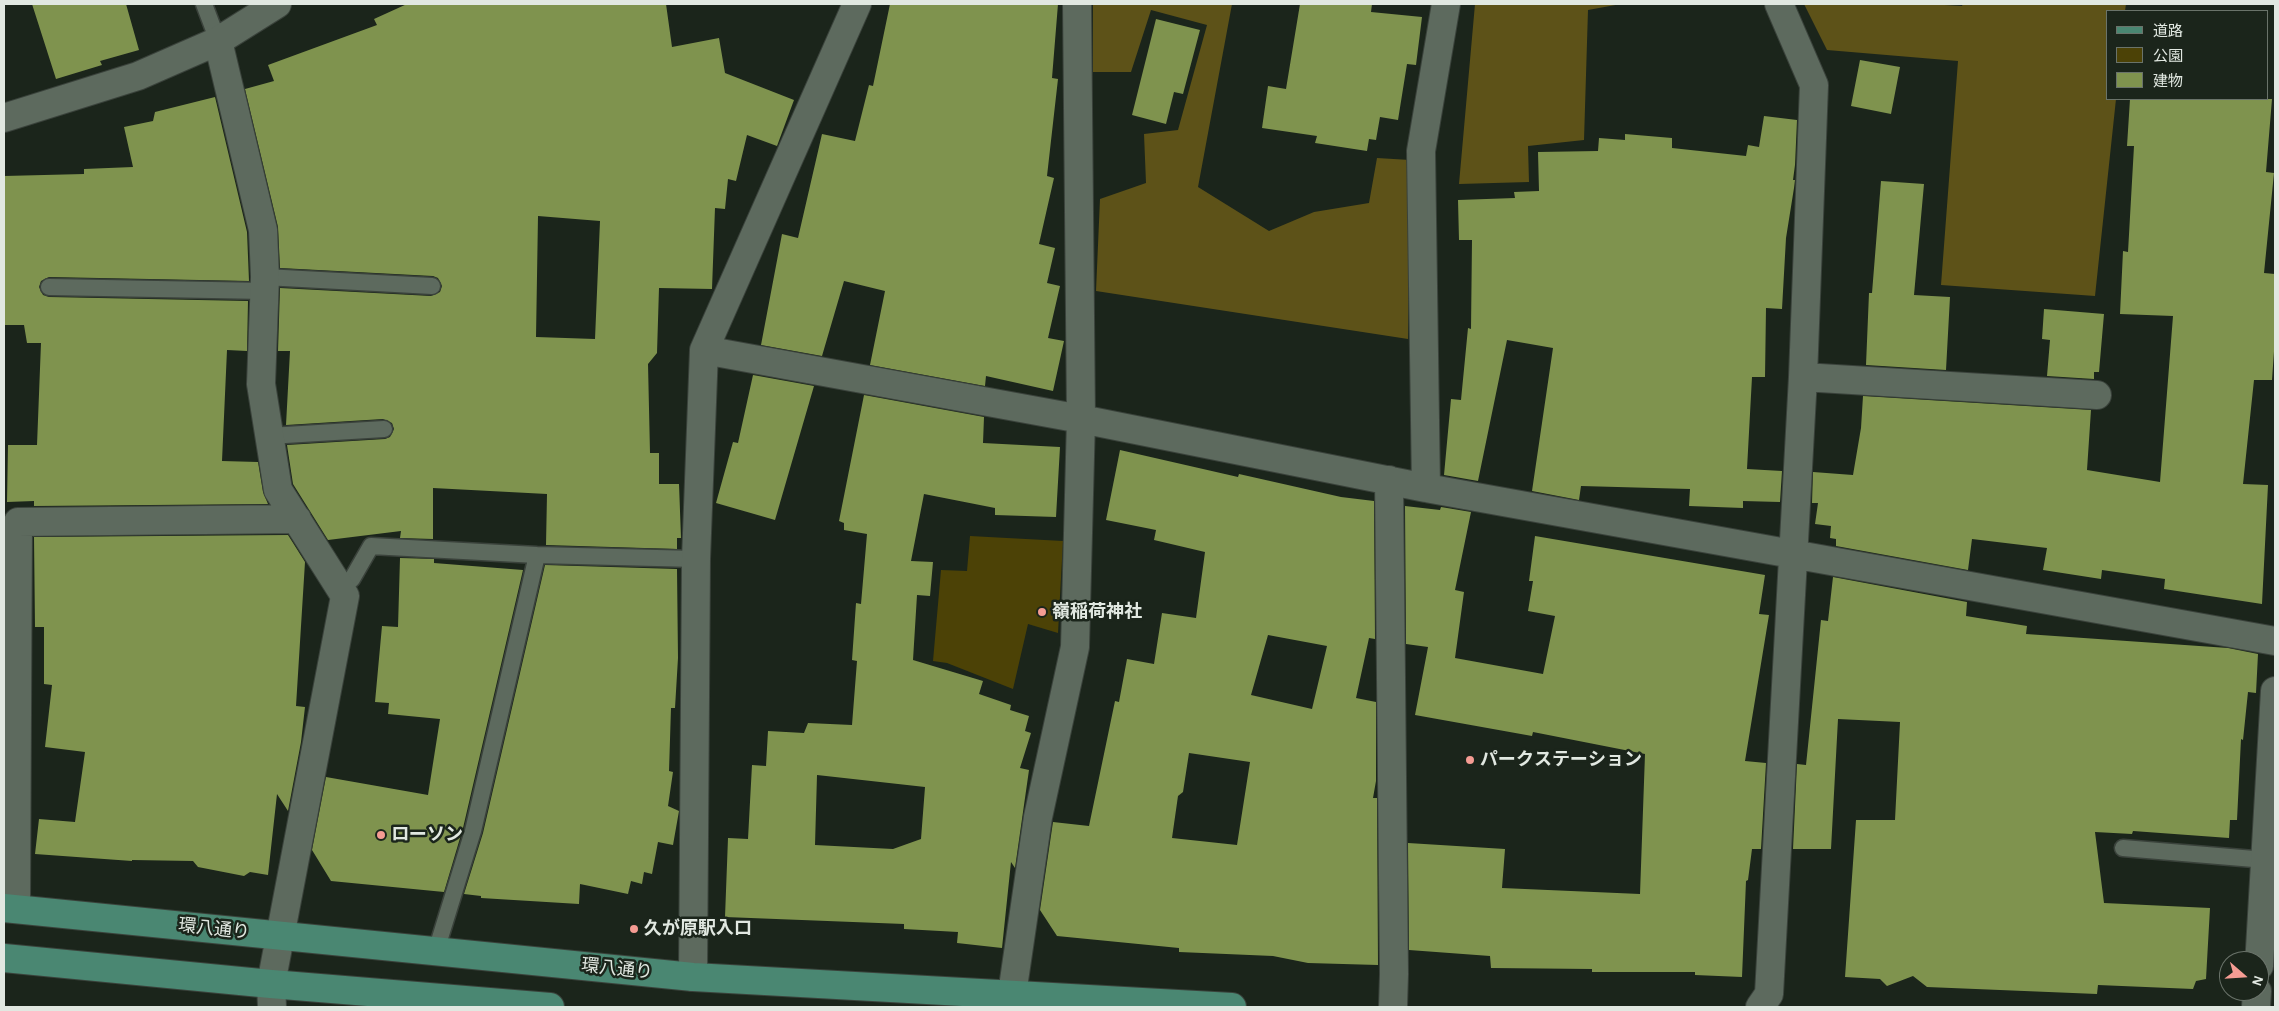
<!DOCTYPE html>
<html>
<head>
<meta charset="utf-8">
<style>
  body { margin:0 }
  #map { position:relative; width:2279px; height:1011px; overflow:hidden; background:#1b251b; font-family:"Alegreya Sans","Noto Sans JP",sans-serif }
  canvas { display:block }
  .frame { position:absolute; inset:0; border:5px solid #e1e8e1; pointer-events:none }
  .legend { position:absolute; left:2106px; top:10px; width:162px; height:90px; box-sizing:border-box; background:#1b251b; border:1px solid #6a736a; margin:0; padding:6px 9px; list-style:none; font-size:15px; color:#e1e8e1 }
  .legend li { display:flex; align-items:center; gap:10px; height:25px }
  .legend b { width:25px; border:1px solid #6a736a }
  .north { position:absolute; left:2219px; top:951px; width:50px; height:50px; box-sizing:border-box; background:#1b251b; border:1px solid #6a736a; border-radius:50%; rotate:109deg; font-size:14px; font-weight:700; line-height:20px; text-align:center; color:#e1e8e1 }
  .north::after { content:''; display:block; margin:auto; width:18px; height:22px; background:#f59c93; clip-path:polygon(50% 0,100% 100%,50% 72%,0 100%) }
</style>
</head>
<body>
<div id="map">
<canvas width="2279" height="1011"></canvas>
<div class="frame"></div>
<ul class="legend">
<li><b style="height:6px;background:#4a8772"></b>道路</li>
<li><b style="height:14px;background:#4c4206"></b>公園</li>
<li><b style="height:14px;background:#7f934e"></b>建物</li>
</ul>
<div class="north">N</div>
</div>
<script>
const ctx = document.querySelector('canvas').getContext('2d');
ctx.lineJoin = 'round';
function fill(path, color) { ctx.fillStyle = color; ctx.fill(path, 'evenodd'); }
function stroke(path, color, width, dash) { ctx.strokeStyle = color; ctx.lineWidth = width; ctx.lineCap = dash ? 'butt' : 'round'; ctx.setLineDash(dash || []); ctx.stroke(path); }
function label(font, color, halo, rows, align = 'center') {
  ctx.font = font + ' "Alegreya Sans","Noto Sans JP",sans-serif'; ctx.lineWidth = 5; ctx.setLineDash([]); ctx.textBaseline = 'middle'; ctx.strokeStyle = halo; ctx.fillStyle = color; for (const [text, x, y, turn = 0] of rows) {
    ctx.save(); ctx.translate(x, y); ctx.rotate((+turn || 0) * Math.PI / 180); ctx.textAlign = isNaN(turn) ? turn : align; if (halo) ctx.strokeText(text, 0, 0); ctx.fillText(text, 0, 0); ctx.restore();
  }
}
const green = new Path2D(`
  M970 536 1063 541 1058 633 1028 624 1013 689 947 663 933 661 941 570 967 571Z`);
const forest = new Path2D(`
  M1093 4H1232L1198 187 1269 231 1314 212 1369 203 1377 158 1410 160 1408 339 1096 291 1100 199 1146 183 1144 134 1178 130 1207 25 1151 10 1131 72H1093Z
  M1475 4H1621L1588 10 1584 140 1528 146 1529 182 1459 184Z
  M1804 4H1927L1962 6 1963 4H2126L2125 11H2108V99H2116L2095 296 1941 285 1958 61 1827 50Z`);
const building = new Path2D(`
  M32 4H126L139 50 100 61 102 65 56 79Z
  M407 4H666L672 47 719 38 725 73 794 100 777 146 747 135 736 181 728 179 725 209 715 208 712 289 659 288 657 353 648 364 650 453H659V484H679L681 538H677V549L546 545 547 494 433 488V539L400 538 401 531 328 540 293 484 287 445 385 439 390 437 394 429 392 423 383 419 286 425 290 351H278L280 288 431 296 440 292 442 286 438 278 433 276 280 268 278 227 245 89 274 81 268 65 377 25 374 19ZM538 216 600 221 595 339 536 337Z
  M890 4H1058L1052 78 1058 79 1047 176 1054 178 1039 244 1055 248 1047 283 1060 286 1048 338 1064 341 1053 391 986 376 985 386 870 365 885 291 844 281 822 356 761 345 782 234 798 238 822 134 855 141 869 85 873 86Z
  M1300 4H1372L1371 12 1422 17 1416 65 1407 64 1398 120 1380 117 1376 140 1369 139 1367 151 1315 143 1317 136 1262 128 1268 86 1286 89Z
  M1156 19 1200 30 1183 94 1174 92 1166 124 1132 115Z
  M1860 60 1900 67 1891 114 1851 106Z
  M215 97 247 232 249 281 49 277 41 281 39 287 43 295 49 297 248 301 247 351 227 350 222 461 258 462 263 492 268 504 34 506V501L7 502 8 445H37L41 343H27L24 325H4V176L84 174V169L133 167 124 127 153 121 155 112Z
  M2130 99H2272L2266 172 2274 173 2264 273 2275 274V337L2272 380H2254L2243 484 2268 485 2262 604 2164 589 2165 579 2102 570 2101 579 2043 570 2047 548 1972 539 1968 570 1836 546V539L1830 538 1831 526 1815 524 1818 503H1812L1813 472 1853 475 1861 428 1863 396 2091 410 2087 470 2160 482 2173 316 2120 314 2123 251 2128 252 2134 146H2127Z
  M1764 116 1797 120 1795 165 1793 180H1795L1794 188 1786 238 1782 309 1766 308 1765 377H1752L1747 469 1782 471 1780 502 1743 501V508L1689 506 1690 489 1581 486 1579 500 1532 491 1553 348 1507 340 1478 481 1444 475 1451 399 1461 400 1468 328 1471 329 1472 240H1459L1458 200 1515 198 1514 192 1539 191 1538 152 1598 151 1599 138 1625 140V134L1672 138V148L1746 156 1748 145 1759 147Z
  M1881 181 1924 184 1914 295 1950 297 1946 370 1866 365 1869 293H1872Z
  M2044 309 2104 314 2099 372H2094V379L2047 376 2050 340 2042 339Z
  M753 375 814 386 775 520 716 503 733 442 738 443Z
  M864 395 984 417 983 443 1060 447 1056 517 995 515V508L924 494 911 561 933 562 930 596 917 595 913 660 983 681 979 694 1011 705 1010 710 1029 716 1025 731 1031 733 1020 768 1029 770 1015 868 1011 862 1002 948 957 943 958 932 904 929V924L725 917 728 838 748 839 752 765 766 766 768 731 804 733 808 723 852 725 857 661 852 660 856 603 861 604 867 534 844 530V523L839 521ZM817 775 925 787 921 839 893 849 815 845Z
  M1120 450 1238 477 1239 474 1341 497 1374 501 1375 639 1369 638 1356 698 1376 702V781L1373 798H1377L1378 965 1308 963 1273 956 1179 952V948L1057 936 1040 910 1053 822 1089 826 1115 701 1119 702 1127 659 1154 664 1162 613 1196 618 1205 552 1154 540 1156 530 1106 520ZM1268 635 1327 646 1312 709 1251 695ZM1189 753 1250 762 1237 845 1172 838 1178 796 1183 792Z
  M1405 506 1440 510 1441 507 1471 512 1455 590 1464 592 1455 658 1543 674 1555 616 1528 611 1533 581H1529L1535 536 1765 575 1759 614 1769 615 1745 761 1766 763 1761 849H1752L1748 880 1746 881 1742 977 1695 975V972H1592V969L1491 968 1490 956 1409 950 1408 843 1505 849 1502 888 1640 894 1645 754 1533 732 1532 736 1415 715 1428 647 1406 644Z
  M288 535 305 562 296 706 305 707 301 742 288 811 277 794 268 875 250 872 244 876 198 867 193 861 132 860V861L35 854 39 819 75 822 85 752 45 747 52 685 44 684V627H35L34 537Z
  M400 558 434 559V563L523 570 463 828 444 892 331 881 312 850 326 777 428 795 440 719 388 714 389 703 375 702 382 626 398 627Z
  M545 565 677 569 678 658 675 708H671L669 771 673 772 668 806 679 811 673 845 658 842 652 874 644 872 642 884 631 881 628 894 580 884 579 904 481 898V896L464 894 483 833Z
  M1833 577 1967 602 1966 616 2027 626 2026 634 2228 648 2258 654 2256 693 2248 692 2243 740 2241 739 2237 820H2230L2229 838 2133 831 2132 834 2095 832 2104 903 2210 908 2206 979 2196 981 2193 989 2098 985 2097 994 1927 987 1913 976 1887 986 1880 979 1845 977 1856 820H1895L1900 722 1838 719 1831 849H1793L1797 764 1806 765 1821 620 1828 621Z`);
const lane = new Path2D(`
  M204 4 218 41
  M265 277 432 286
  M49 287 265 291
  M269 436 384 429
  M340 588 352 579 371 546 537 555 696 559
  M2123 848 2266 860
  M436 951 473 831 537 555`);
const street = new Path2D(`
  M218 41 263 230 265 277 261 384 278 490 345 596 271 984 272 1007
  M4 118 138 76 218 41 277 4
  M704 350 1081 419 1426 488 2275 641
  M1803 377 2097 395
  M1389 480 1394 974 1393 1007
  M1426 488 1421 151 1446 4
  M16 909 18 522 297 519
  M2259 966 2275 691
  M693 977 696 559 704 350 857 4
  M1012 994 1038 817 1075 647 1081 419 1077 4
  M1760 1007 1769 994 1803 377 1814 85 1779 4
  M2256 1007 2257 991`);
const primary = new Path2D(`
  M4 908 693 977 1232 1007
  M4 958 271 984 550 1007`);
const markers = [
  [1042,612,5,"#f59c93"],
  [1470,760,5,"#f59c93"],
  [381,835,5,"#f59c93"],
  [634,929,5,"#f59c93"]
];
const poiNames = [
  ["嶺稲荷神社",1052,612],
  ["パークステーション",1480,760],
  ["ローソン",391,835],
  ["久が原駅入口",644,929]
];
const streetNames = [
  ["環八通り",214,929,6],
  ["環八通り",617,969,6]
];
fill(green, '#4c4206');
fill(forest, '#5d5218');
fill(building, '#7f934e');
stroke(lane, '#3a423b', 19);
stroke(street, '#3a423b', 30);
stroke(primary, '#3a423b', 30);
stroke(lane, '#5d6a5e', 16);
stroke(street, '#5d6a5e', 28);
stroke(primary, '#4a8772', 28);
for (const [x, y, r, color] of markers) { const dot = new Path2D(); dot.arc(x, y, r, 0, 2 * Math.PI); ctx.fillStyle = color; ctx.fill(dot); stroke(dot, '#1b251b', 2); }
label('bold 18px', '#e1e8e1', '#1b251b', poiNames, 'left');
label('18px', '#e1e8e1', '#1b251b', streetNames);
</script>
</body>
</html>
